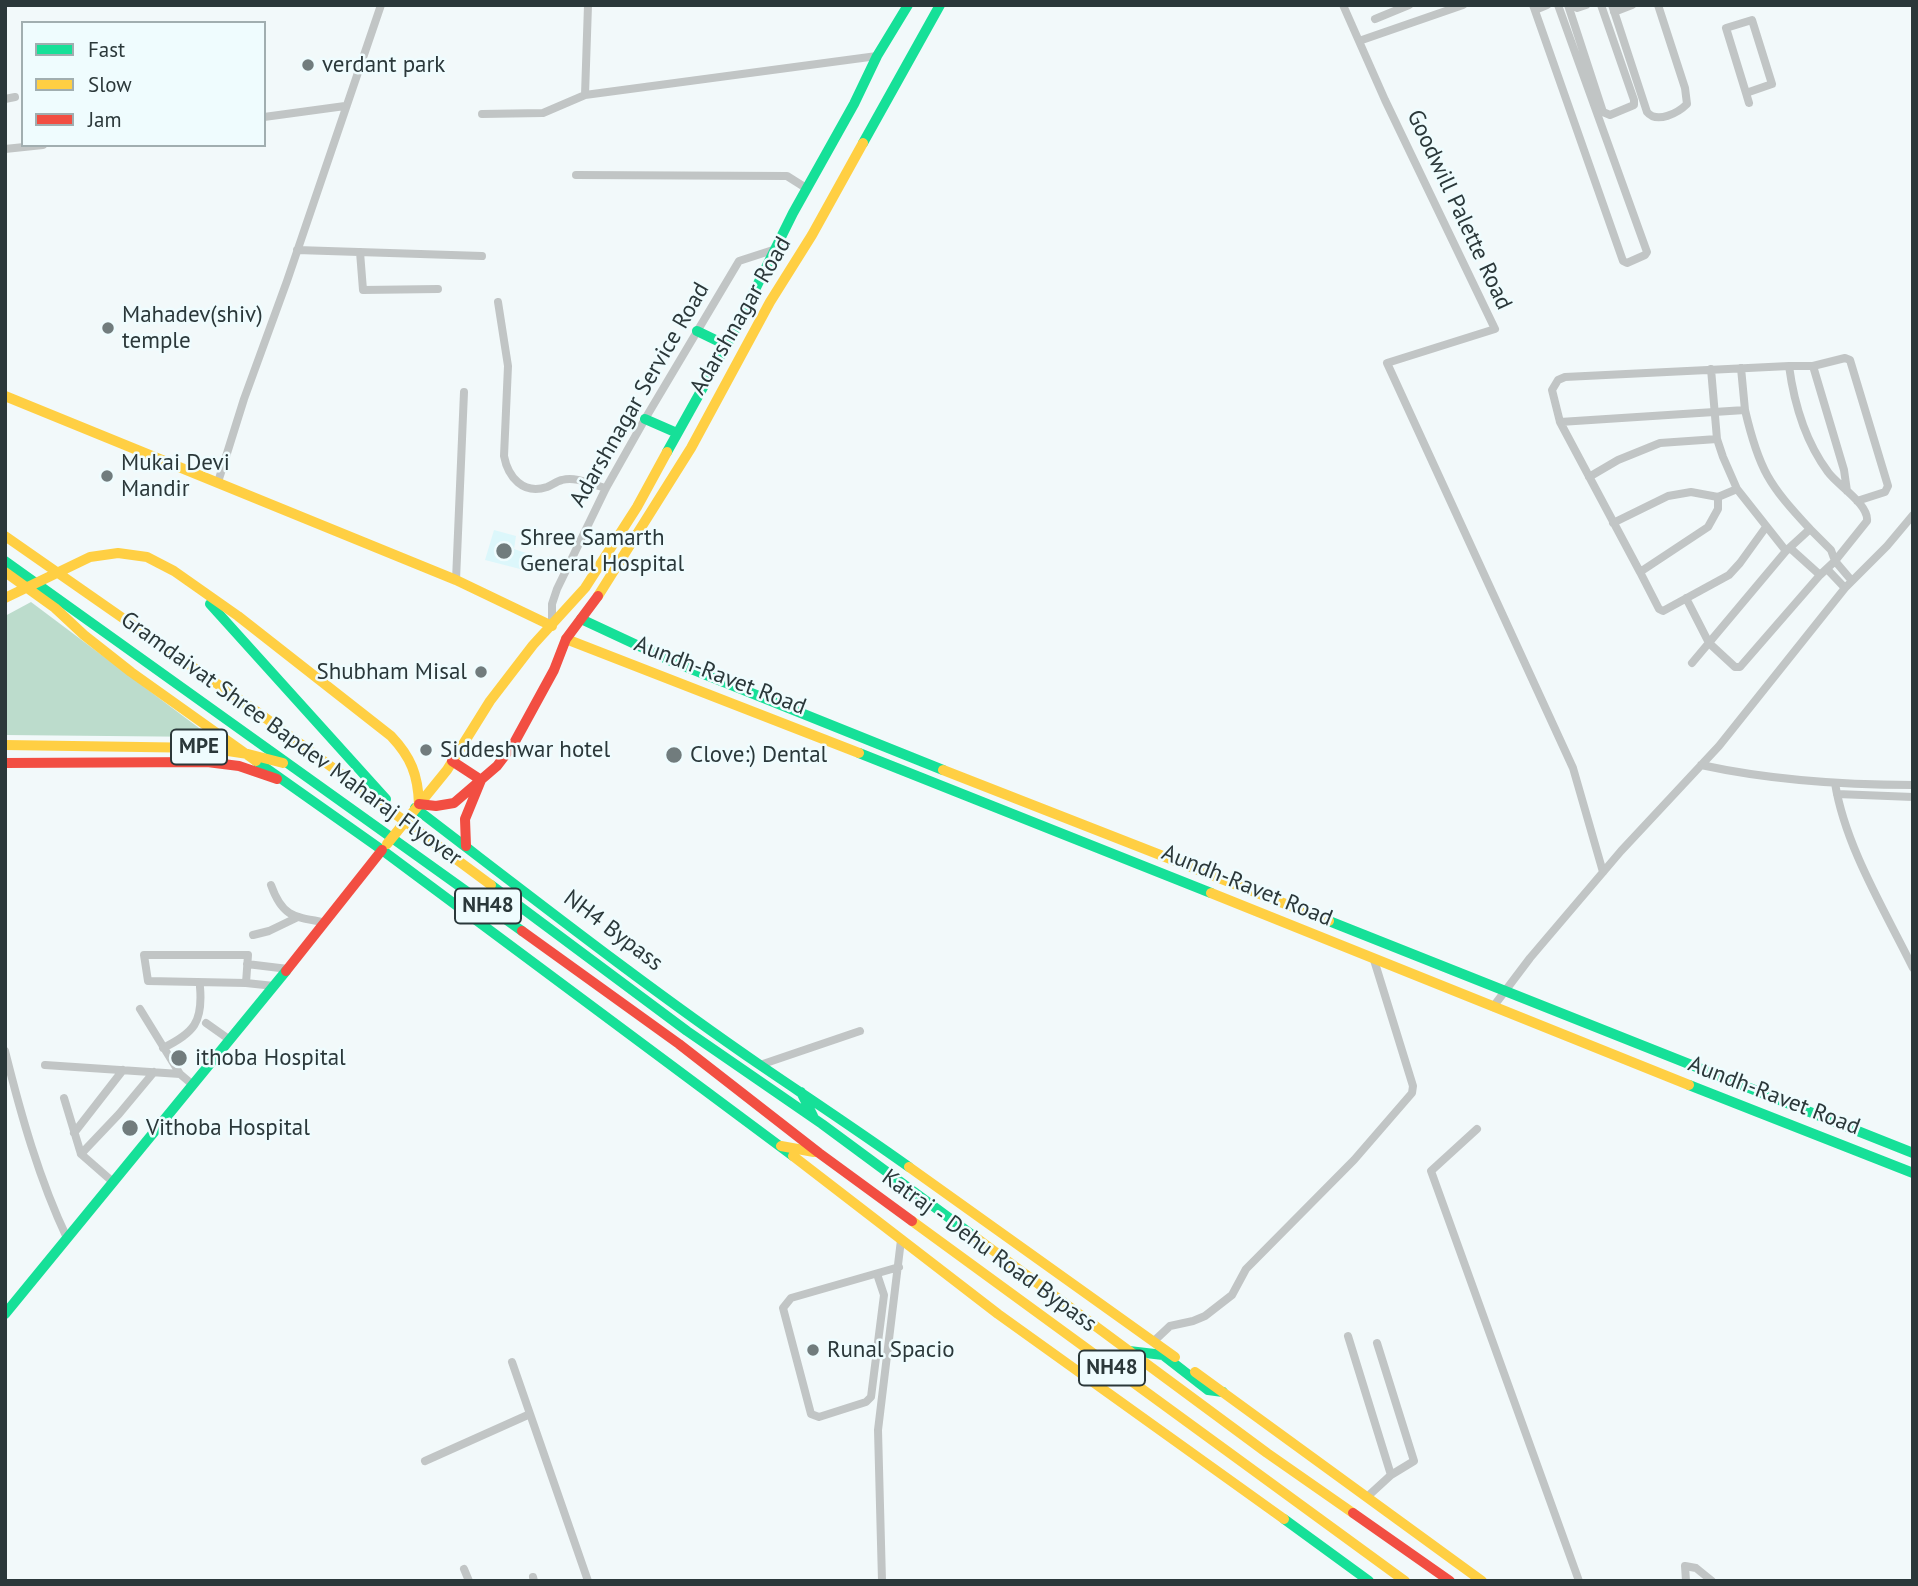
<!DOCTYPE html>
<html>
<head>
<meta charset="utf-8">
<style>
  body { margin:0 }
  #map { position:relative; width:1918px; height:1586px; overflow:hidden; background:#f2f9fa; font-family:"PT Sans",sans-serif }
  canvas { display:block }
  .frame { position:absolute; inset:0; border:7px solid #2b383a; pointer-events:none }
  .legend { position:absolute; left:21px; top:21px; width:245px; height:126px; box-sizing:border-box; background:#effcfe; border:2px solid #a1aeb0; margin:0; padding:9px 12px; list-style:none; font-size:21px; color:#2b383a }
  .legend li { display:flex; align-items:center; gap:14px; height:35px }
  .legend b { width:35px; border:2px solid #a1aeb0 }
</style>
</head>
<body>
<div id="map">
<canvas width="1918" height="1586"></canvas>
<div class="frame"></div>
<ul class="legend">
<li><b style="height:9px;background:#16e098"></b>Fast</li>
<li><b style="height:9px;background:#ffcf43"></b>Slow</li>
<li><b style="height:9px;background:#f24e42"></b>Jam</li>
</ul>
</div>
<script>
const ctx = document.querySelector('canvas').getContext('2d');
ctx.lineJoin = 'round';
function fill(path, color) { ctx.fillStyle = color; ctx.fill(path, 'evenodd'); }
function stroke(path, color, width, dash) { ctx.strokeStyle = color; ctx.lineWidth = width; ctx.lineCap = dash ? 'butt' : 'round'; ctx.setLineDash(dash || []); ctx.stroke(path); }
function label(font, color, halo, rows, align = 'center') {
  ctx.font = font + ' "PT Sans",sans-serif'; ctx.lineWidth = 5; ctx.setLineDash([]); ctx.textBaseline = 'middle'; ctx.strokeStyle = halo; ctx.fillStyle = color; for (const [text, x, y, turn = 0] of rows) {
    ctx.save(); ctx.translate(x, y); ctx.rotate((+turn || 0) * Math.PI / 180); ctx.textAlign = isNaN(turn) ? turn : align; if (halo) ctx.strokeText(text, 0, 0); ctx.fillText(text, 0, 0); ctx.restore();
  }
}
const built = new Path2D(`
  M494 530 516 536 514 549 529 554 524 570 485 560Z`);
const forest = new Path2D(`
  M31 602 211 737 5 735V616Z`);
const street = new Path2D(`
  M1343 5 1385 100 1495 329 1387 363 1573 768 1603 872
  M1533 5 1623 261 1627 263 1645 255 1647 252 1558 5
  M1568 5 1603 112 1610 115 1634 105V100L1601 5
  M1612 5 1647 112C1657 124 1678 113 1687 104L1685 88 1658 5
  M1577 8 1586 5
  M1535 10 1547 5
  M1614 12 1632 5
  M1375 19 1409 5
  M1359 41 1463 5
  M1746 93 1772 84 1752 20 1726 28 1746 93 1749 103
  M585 95 588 5
  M5 99 15 97
  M482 114 543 113 585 95 877 56
  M264 117 345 106
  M5 149 43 145
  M576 175 787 176 806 188
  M297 250 482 256
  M360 252 363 290 438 289
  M498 302 508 366 504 456C508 477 523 495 547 487 552 485 557 481 562 480 576 476 593 485 606 488
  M1789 366H1813L1844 470 1847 491
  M1813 366 1845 358 1850 360 1888 486 1885 492 1857 501
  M1741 368 1745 410
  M1711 369 1717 439 1723 457 1737 489 1786 551 1810 529 1831 550 1835 561 1852 581
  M1560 422 1552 390 1558 380 1565 377 1789 366C1794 403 1805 441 1828 472 1837 485 1869 504 1867 521L1835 561 1820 575 1740 667H1735L1709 643 1686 598
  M1589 477 1618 460 1660 443 1717 439
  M218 482 244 399 287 281 381 5
  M1718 497V509L1708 527 1640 572 1560 422 1745 410C1759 470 1769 485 1810 529
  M1613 523 1668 496 1691 492 1718 497 1737 489
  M1790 548 1820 575
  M1827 569 1845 588
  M1640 572 1659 609 1663 611 1729 575 1740 563 1766 527
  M456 580 464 392
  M552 623V604L557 589 606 488 645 419 739 261 776 249
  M1692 663 1786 551
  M1701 765C1770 780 1842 785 1913 785
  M1835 783C1845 846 1885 911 1913 968
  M1837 794 1913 797
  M271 885C282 916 293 917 323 922
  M253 935 269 931 296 918
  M247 964 288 969
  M246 983 248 955H144L148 981 246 983 274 986
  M1493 1007 1530 958 1621 851 1719 746 1845 588 1887 546 1913 515
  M140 1009 180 1074
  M206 1023 230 1040
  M163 1048C194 1033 203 1022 200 987
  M5 1051C21 1115 39 1179 67 1238
  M45 1065 180 1074 193 1085
  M760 1065 860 1031
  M64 1098 81 1154 113 1182
  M1477 1129 1431 1171 1579 1581
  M74 1133 123 1070
  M81 1154 119 1114 154 1072
  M877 1274 884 1295 871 1397 866 1402 819 1417 811 1414 783 1308 791 1298 899 1267
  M1348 1336 1391 1475
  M1153 1342 1170 1326 1193 1321 1205 1316 1232 1295 1246 1269 1354 1160 1412 1093 1413 1086 1374 960
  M512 1362 588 1581
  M425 1461 530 1414
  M1367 1497 1391 1475 1414 1461 1377 1343
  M464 1569 469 1581
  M533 1577 534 1581
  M882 1581 878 1430 901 1240
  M1686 1581 1685 1566 1696 1568 1712 1581`);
const fast = new Path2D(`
  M863 143 940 5
  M697 331 726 345
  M645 419 677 433
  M667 452 735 330 793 213 854 104 877 56 908 5
  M5 561 522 931
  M210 604 386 799
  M581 619 669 660 943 770
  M859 753 1211 893
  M256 761 382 850 793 1156
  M415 808C529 895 642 984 760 1065 810 1099 860 1132 909 1167
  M491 885 687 1031 822 1124 975 1237
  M1329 921 1913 1153
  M1689 1085 1913 1173
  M801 1092 813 1116
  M5 1314 286 971
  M1129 1351 1163 1355 1208 1390 1223 1392
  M1284 1519 1369 1581`);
const slow = new Path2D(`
  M5 396 456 580 552 626
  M5 536 256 711 491 885
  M5 572 55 608 84 635 131 672 256 761
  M598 596 691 448 770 302 812 235 863 143
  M5 598 90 557 118 553 147 557 174 571 238 616 391 736C411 757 418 775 419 804
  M566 639 859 753
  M5 745 208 748 248 754 283 763
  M943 770 1329 921
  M387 844 447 770 490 701 533 645 585 588 637 507 667 452
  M1211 893 1689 1085
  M781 1146 814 1152
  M793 1156 998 1314 1284 1519
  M909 1167 1175 1357
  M912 1221 1405 1581
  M975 1237 1267 1453 1353 1513
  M1195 1372 1482 1581`);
const jam = new Path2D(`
  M452 761 481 780 465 819 466 846
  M5 763 207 762 239 766 277 779
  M419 804 436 806 454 803 497 766 513 745 554 670 566 639 598 596
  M522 931 679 1044 819 1153 912 1221
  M286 971 382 850
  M1353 1513 1450 1581`);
const markers = [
  [308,65,7,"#717c7d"],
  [108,328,7,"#717c7d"],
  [107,476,7,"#717c7d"],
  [504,551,9,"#717c7d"],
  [481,672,7,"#717c7d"],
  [426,750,7,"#717c7d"],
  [674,755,9,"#717c7d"],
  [179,1058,9,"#717c7d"],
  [130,1128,9,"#717c7d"],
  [813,1350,7,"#717c7d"]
];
const shields = [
  [199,747,56],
  [488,906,66],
  [1112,1368,66]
];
const shieldNames = [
  ["MPE",199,747],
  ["NH48",488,906],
  ["NH48",1112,1368]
];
const poiNames = [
  ["verdant park",322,65],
  ["Mahadev(shiv)",122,315],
  ["temple",122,341],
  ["Mukai Devi",121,463],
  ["Mandir",121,489],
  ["Shree Samarth",520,538],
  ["General Hospital",520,564],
  ["Shubham Misal",467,672,"right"],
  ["Siddeshwar hotel",440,750],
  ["Clove:) Dental",690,755],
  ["ithoba Hospital",195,1058],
  ["Vithoba Hospital",146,1128],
  ["Runal Spacio",827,1350]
];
const streetNames = [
  ["Goodwill Palette Road",1459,210,65],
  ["Adarshnagar Road",741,316,-60],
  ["Adarshnagar Service Road",640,395,-60],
  ["Aundh-Ravet Road",720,676,21],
  ["Gramdaivat Shree Bapdev Maharaj Flyover",291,739,36],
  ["Aundh-Ravet Road",1247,886,22],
  ["NH4 Bypass",613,931,37],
  ["Aundh-Ravet Road",1774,1096,21],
  ["Katraj - Dehu Road Bypass",989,1251,36]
];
fill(built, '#dcf7fb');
fill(forest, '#bcdccc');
stroke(street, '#c1c5c5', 8);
stroke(fast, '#16e098', 10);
stroke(slow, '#ffcf43', 10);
stroke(jam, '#f24e42', 10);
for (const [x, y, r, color] of markers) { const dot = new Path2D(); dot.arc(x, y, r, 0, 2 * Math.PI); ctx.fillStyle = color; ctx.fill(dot); stroke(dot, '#effcfe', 2.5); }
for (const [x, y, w] of shields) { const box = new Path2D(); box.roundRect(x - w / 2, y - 17.5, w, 35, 5); ctx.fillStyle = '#effcfe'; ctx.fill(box); stroke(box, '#2b383a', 2); }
label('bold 21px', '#2b383a', null, shieldNames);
label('23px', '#2b383a', '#effcfe', poiNames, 'left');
label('23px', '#2b383a', '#effcfe', streetNames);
</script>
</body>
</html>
